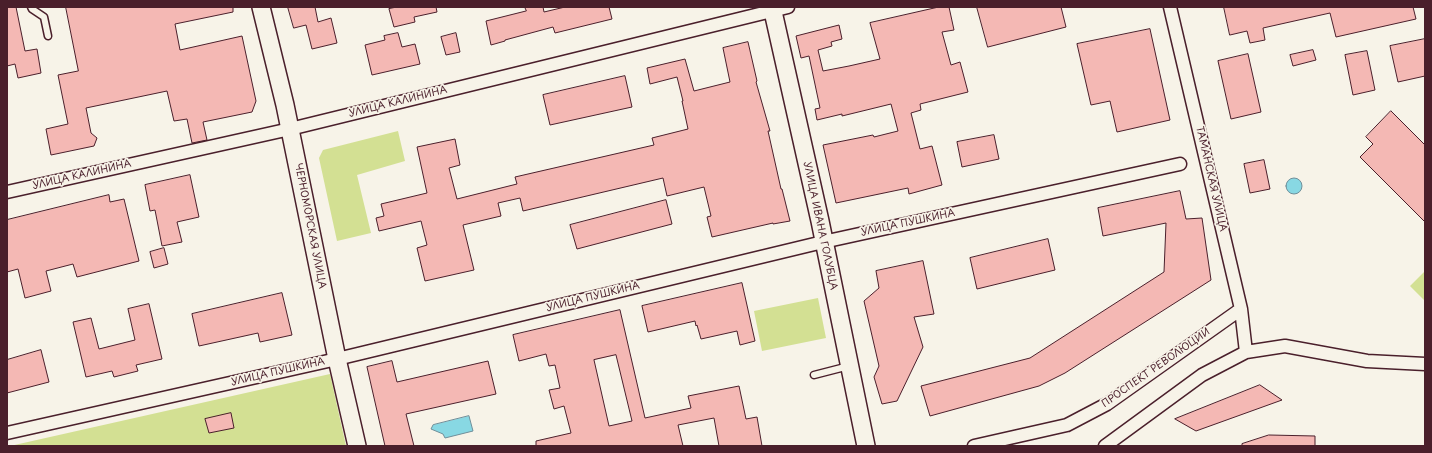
<!DOCTYPE html>
<html>
<head>
<meta charset="utf-8">
<style>
  body { margin:0 }
  #map { position:relative; width:1432px; height:453px; overflow:hidden; background:#f7f3e8; font-family:"Playpen Sans",sans-serif }
  canvas { display:block }
  .frame { position:absolute; inset:0; border:8px solid #4a1f2b; pointer-events:none }
</style>
</head>
<body>
<div id="map">
<canvas width="1432" height="453"></canvas>
<div class="frame"></div>
</div>
<script>
const ctx = document.querySelector('canvas').getContext('2d');
ctx.lineJoin = 'round';
function fill(path, color) { ctx.fillStyle = color; ctx.fill(path, 'evenodd'); }
function stroke(path, color, width, dash) { ctx.strokeStyle = color; ctx.lineWidth = width; ctx.lineCap = dash ? 'butt' : 'round'; ctx.setLineDash(dash || []); ctx.stroke(path); }
function label(font, color, halo, rows, align = 'center') {
  ctx.font = font + ' "Playpen Sans",sans-serif'; ctx.lineWidth = 3.5; ctx.setLineDash([]); ctx.textBaseline = 'middle'; ctx.strokeStyle = halo; ctx.fillStyle = color; for (const [text, x, y, turn = 0] of rows) {
    ctx.save(); ctx.translate(x, y); ctx.rotate((+turn || 0) * Math.PI / 180); ctx.textAlign = isNaN(turn) ? turn : align; if (halo) ctx.strokeText(text, 0, 0); ctx.fillText(text, 0, 0); ctx.restore();
  }
}
const green = new Path2D(`
  M398 131 405 161 357 175 371 233 337 241 319 158 323 150Z
  M1425 271V301L1410 286Z
  M818 298 826 338 762 351 754 311Z
  M330 374 346 446H10Z`);
const water = new Path2D(`
  M1286 186a8 8 0 1 1 16 0a8 8 0 1 1-16 0Z
  M469 416 473 431 445 438 443 434 431 429 433 425Z`);
const building = new Path2D(`
  M7 7H16L25 51 37 49 41 73 18 78 15 64 7 66Z
  M66 7H233V12L175 24 180 50 242 36 256 101 252 112 203 122 207 140 192 143 187 119 174 121 167 91 86 108 91 133 97 138 94 146 51 155 46 129 68 124 58 75 78 71Z
  M288 7H315L318 22 331 18 337 43 312 49 306 25 294 28Z
  M397 7H436L437 12 414 17 415 22 394 27 389 9Z
  M525 7H543L544 12 565 7H609L612 19 555 33 553 27 505 40V41L491 45 486 21 526 11Z
  M939 7H949L954 30 942 32 951 65 960 62 968 92 920 104 921 110 911 113 920 149 932 146 942 185 909 194 908 188 836 203 823 145 873 135 874 137 898 131 891 104 842 116V114L817 120 815 109 820 108 809 56 801 58 796 36 839 25 842 39 831 42 832 46 818 50 823 71 849 66 880 59 870 23Z
  M977 7H1061L1066 27 988 47Z
  M1224 7H1413L1416 19 1336 37 1330 13 1263 28 1265 40 1250 43 1247 31 1230 35Z
  M1150 29 1170 120 1117 132 1110 101 1091 105 1077 44Z
  M398 33 402 47 415 44 420 64 372 75 365 45 385 40 384 36Z
  M456 33 460 52 446 55 441 37Z
  M1425 39V76L1398 82 1390 46Z
  M748 42 757 81 756 82 770 131H768L781 189H782L790 221 773 224V223L712 237 707 217 711 216 704 187 667 196 663 178 523 211 520 198 498 203 501 216 463 225 474 270 425 281 417 248 427 245 421 221 379 231 376 218 384 216 381 204 427 193 417 147 455 139 460 165 449 168 457 199 517 184 515 177 654 145 652 138 688 129 682 101H683L677 77 650 84 647 68 685 59 694 91 730 82 723 48Z
  M1313 50 1316 60 1293 66 1290 55Z
  M1367 51 1375 90 1353 95 1345 55Z
  M1248 54 1261 112 1231 119 1218 61Z
  M625 76 632 107 550 125 543 95Z
  M1391 111 1425 145V222L1360 157 1373 144 1366 137Z
  M994 135 999 159 962 167 957 142Z
  M1264 160 1270 189 1250 193 1244 164Z
  M190 175 199 217 177 222 182 242 162 246 155 210 150 211 145 185Z
  M1180 191 1186 219 1202 218 1211 280 1065 373 1039 386 930 416 921 386 1030 358 1164 272 1166 223 1103 236 1098 208Z
  M109 195 110 202 124 199 139 261 77 277 73 264 46 271 51 291 25 298 18 269 7 272V220Z
  M666 200 672 224 577 249 570 225Z
  M1048 239 1055 270 977 289 970 258Z
  M164 248 168 264 154 268 150 252Z
  M923 261 934 314 914 317 923 347 897 401 882 404 874 377 879 366 864 301 879 288 876 271Z
  M742 283 755 341 740 345 737 331 701 339 697 325 696 326 695 321 648 332 642 306Z
  M282 293 292 335 260 342 258 333 199 346 192 314Z
  M149 304 162 359 136 365 138 371 114 377 112 371 86 377 73 322 91 318 99 349 135 340 128 309Z
  M620 310 645 418 691 408 688 396 739 386 746 419 757 417 762 446H719L714 418 678 425 683 446H536V441L571 433 564 406 554 409 549 390 560 388 555 365 549 366 546 354 519 361 513 335ZM616 355 632 421 609 426 594 360Z
  M41 350 49 382 7 393V360Z
  M392 361 397 382 488 361 496 394 406 414 414 446H385L367 367Z
  M1260 385 1282 400 1196 431 1175 419Z
  M231 413 234 428 209 433 205 419Z
  M1269 435 1315 436V446H1242V444Z`);
const lane = new Path2D(`
  M31 7 32 9 44 17 48 36
  M814 375 849 366`);
const street = new Path2D(`
  M1170 7 1241 309 1246 352
  M7 192 290 129 788 7
  M7 433 337 359 823 242 1180 164
  M974 446 1067 425 1107 404 1241 309
  M1105 446 1202 375 1246 352 1285 346 1367 361 1425 364`);
const secondary = new Path2D(`
  M261 7 285 105 337 359 357 446
  M772 7 820 221 866 446`);
const streetNames = [
  ["УЛИЦА КАЛИНИНА",398,102,-14],
  ["УЛИЦА КАЛИНИНА",82,175,-13],
  ["ТАМАНСКАЯ УЛИЦА",1211,179,77],
  ["УЛИЦА ПУШКИНА",908,223,-12],
  ["ЧЕРНОМОРСКАЯ УЛИЦА",310,226,79],
  ["УЛИЦА ИВАНА ГОЛУБЦА",820,226,78],
  ["УЛИЦА ПУШКИНА",593,297,-14],
  ["ПРОСПЕКТ РЕВОЛЮЦИИ",1156,368,-35],
  ["УЛИЦА ПУШКИНА",278,372,-13]
];
fill(green, '#d3e093');
fill(water, '#88d8e3');
stroke(water, '#6f8e99', 1);
fill(building, '#f4b8b4');
stroke(building, '#4a1f2b', 1);
stroke(lane, '#4a1f2b', 9);
stroke(street, '#4a1f2b', 15);
stroke(secondary, '#4a1f2b', 20);
stroke(lane, '#f7f3e8', 6);
stroke(street, '#f7f3e8', 12);
stroke(secondary, '#f7f3e8', 17);
label('10px', '#4a1f2b', '#f7f3e8', streetNames);
</script>
</body>
</html>
